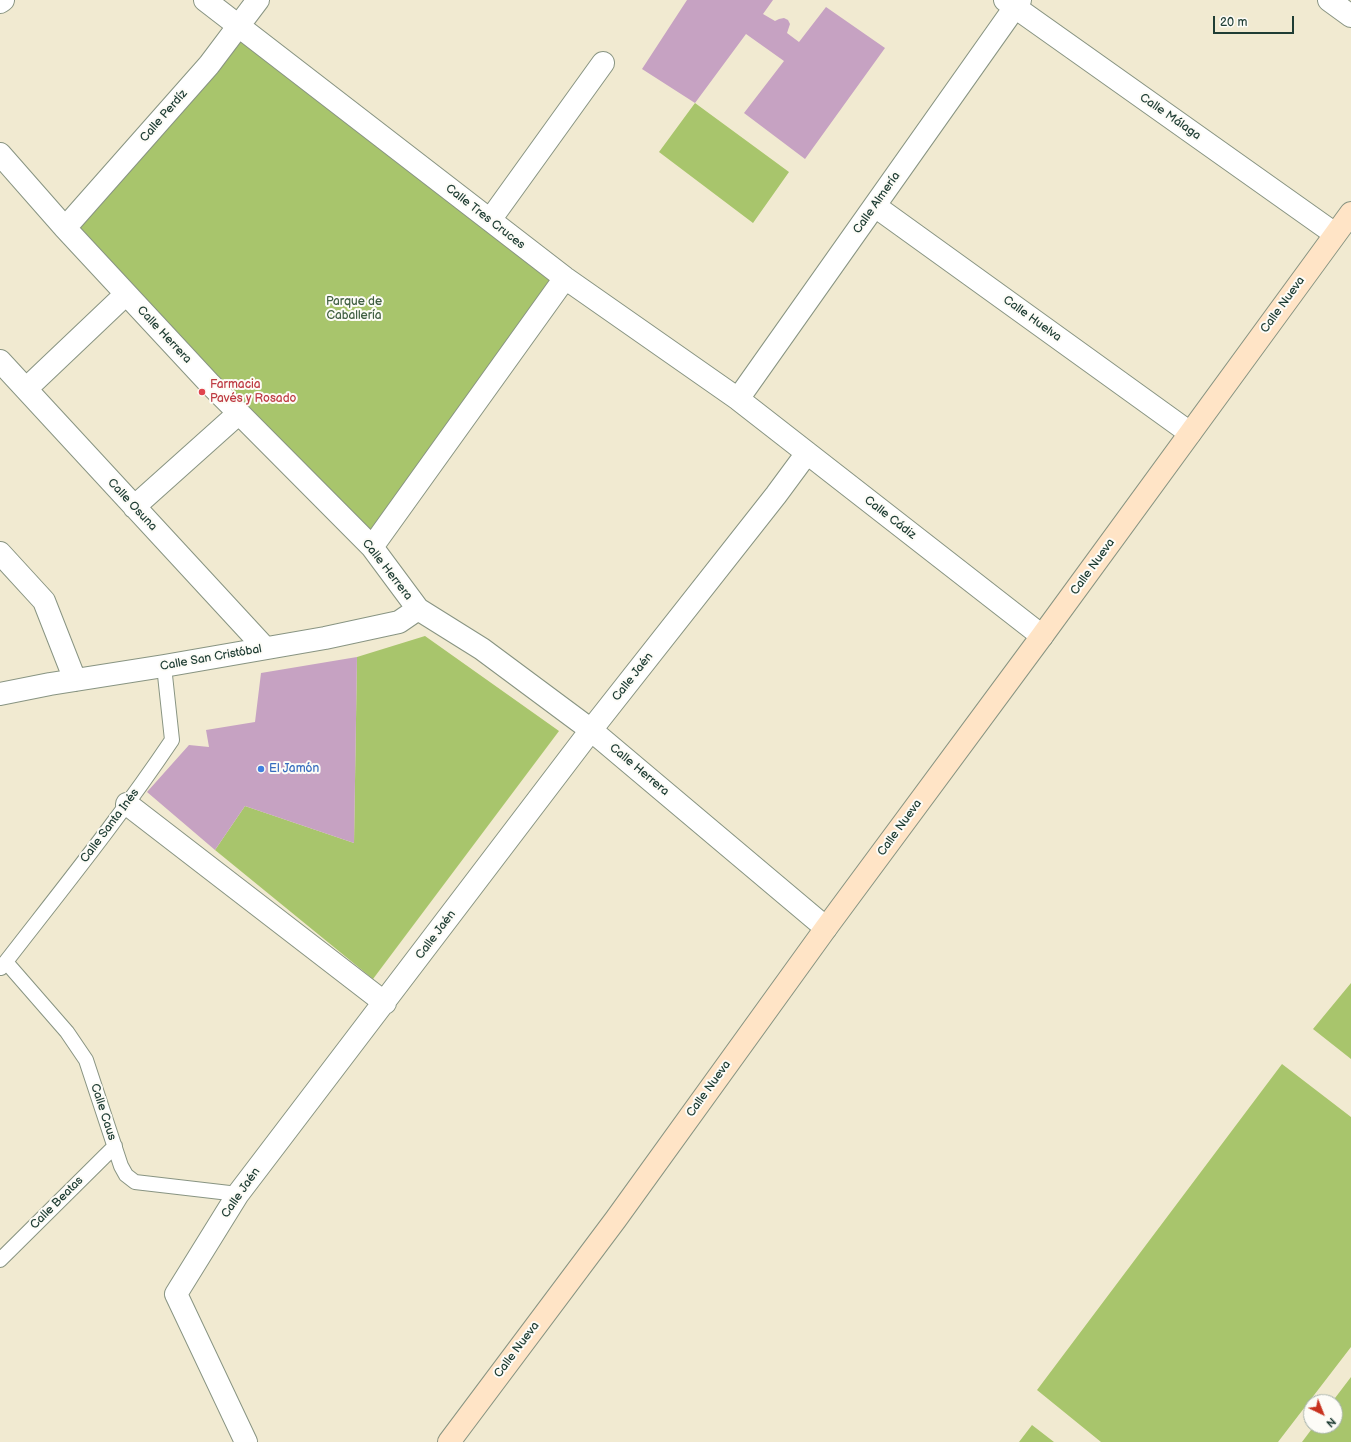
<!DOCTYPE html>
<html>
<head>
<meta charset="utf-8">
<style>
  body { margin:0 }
  #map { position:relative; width:1351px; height:1442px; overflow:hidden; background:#f1ead1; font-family:"Balsamiq Sans",sans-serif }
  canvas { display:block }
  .north { position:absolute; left:1303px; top:1394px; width:40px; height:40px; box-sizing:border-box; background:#fdfcf7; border:1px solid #a4b0a9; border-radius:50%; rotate:137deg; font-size:11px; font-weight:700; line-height:16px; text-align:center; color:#1f3d34 }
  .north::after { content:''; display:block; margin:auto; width:14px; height:18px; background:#c8321e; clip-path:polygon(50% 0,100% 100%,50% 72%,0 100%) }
  .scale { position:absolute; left:1213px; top:16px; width:81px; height:18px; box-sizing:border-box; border:2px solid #1f3d34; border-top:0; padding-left:5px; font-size:12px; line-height:14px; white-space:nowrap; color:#1f3d34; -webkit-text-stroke:3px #fdfcf7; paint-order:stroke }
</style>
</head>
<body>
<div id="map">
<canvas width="1351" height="1442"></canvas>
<div class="north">N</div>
<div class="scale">20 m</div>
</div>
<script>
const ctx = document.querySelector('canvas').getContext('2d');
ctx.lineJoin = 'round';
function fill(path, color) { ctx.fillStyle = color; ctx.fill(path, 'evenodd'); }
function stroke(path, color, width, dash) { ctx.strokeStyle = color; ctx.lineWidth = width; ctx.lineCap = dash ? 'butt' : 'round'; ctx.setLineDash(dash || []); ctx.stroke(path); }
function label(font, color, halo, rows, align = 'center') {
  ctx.font = font + ' "Balsamiq Sans",sans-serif'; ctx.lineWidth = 4; ctx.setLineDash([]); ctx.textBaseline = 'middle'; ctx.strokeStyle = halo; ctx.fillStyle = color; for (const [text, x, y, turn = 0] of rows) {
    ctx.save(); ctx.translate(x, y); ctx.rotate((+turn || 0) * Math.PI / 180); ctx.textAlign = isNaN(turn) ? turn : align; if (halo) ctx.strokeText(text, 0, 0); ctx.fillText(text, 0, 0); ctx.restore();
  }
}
const green = new Path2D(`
  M238 26 565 278 372 547 65 228Z
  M695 103 789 172 753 223 659 152Z
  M425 636 559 731 373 979 215 850 245 806 354 843 357 657Z
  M1351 983V1059L1313 1029Z
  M1282 1064 1351 1117V1347L1278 1442H1101L1037 1390Z
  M1351 1377V1442H1302L1314 1426H1335V1402H1332Z
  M1032 1425 1054 1442H1019Z`);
const building = new Path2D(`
  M687 0H773L763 14 775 21 779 19 784 18 788 20 790 24 787 33 799 42 826 7 885 48 805 159 744 113 784 61 746 34 695 103 642 69Z
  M357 657 354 843 245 806 215 850 147 792 189 745 209 747 206 730 255 722 261 673Z`);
const lane = new Path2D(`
  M6 962 67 1032 86 1060 121 1166 126 1175 135 1182 238 1194
  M1 968C59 893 119 819 172 740L164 666
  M0 1260 115 1146`);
const street = new Path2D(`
  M205 0 565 278 738 399 1042 636
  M1005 0 1335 234
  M1329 0 1351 16
  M0 2 3 0
  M0 154 65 228 209 383 372 547 418 609 482 649 591 730 826 928
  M875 206 1190 433
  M490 220 603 63
  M65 228 209 65 258 0
  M0 361 265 648
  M26 389 126 294
  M738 399 1020 0
  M134 507 239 413
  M372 547 565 278
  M0 553 44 601 75 680
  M0 694 50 684 164 666 325 638 399 622 418 609
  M127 804 385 1003
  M246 1442 176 1294 238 1194 591 730 776 495 807 453`);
const secondary = new Path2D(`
  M449 1442 616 1219 826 928 1042 636 1351 213`);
const markers = [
  [202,392,4,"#e0444e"],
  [261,769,4,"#3f7fe0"]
];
const streetNames = [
  ["Calle Perdíz",164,116,-49],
  ["Calle Málaga",1170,117,35],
  ["Calle Almería",877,203,-55],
  ["Calle Tres Cruces",485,217,38],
  ["Calle Nueva",1283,305,-54],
  ["Calle Huelva",1032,319,36],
  ["Calle Herrera",164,335,47],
  ["Calle Osuna",132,505,47],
  ["Calle Cádiz",890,518,38],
  ["Calle Nueva",1093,567,-54],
  ["Calle Herrera",387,570,52],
  ["Calle San Cristóbal",211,658,-10],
  ["Calle Jaén",633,677,-52],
  ["Calle Herrera",639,770,40],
  ["Calle Santa Inés",110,826,-53],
  ["Calle Nueva",900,828,-54],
  ["Calle Jaén",436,935,-53],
  ["Calle Nueva",709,1089,-54],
  ["Calle Caus",103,1112,72],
  ["Calle Jaén",241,1193,-55],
  ["Calle Beatas",57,1203,-45],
  ["Calle Nueva",517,1350,-53]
];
const parkNames = [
  ["Parque de",354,302],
  ["Caballería",354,316]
];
const healthNames = [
  ["Farmacia",210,385],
  ["Pavés y Rosado",210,399]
];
const shopNames = [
  ["El Jamón",269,769]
];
fill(green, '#a8c56c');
fill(building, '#c6a2c2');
stroke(lane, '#889482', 16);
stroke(street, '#889482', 24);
stroke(secondary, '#889482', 24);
stroke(lane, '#fff', 14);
stroke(street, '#fff', 22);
stroke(secondary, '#ffe4c6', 22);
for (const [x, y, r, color] of markers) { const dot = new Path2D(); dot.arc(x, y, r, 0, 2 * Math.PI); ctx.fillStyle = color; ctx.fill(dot); stroke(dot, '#fdfcf7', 1.5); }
label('12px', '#1f3d34', '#fdfcf7', streetNames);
label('12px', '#415f42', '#fdfcf7', parkNames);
label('12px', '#be3a42', '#fdfcf7', healthNames, 'left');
label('12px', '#366cbe', '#fdfcf7', shopNames, 'left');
</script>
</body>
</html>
